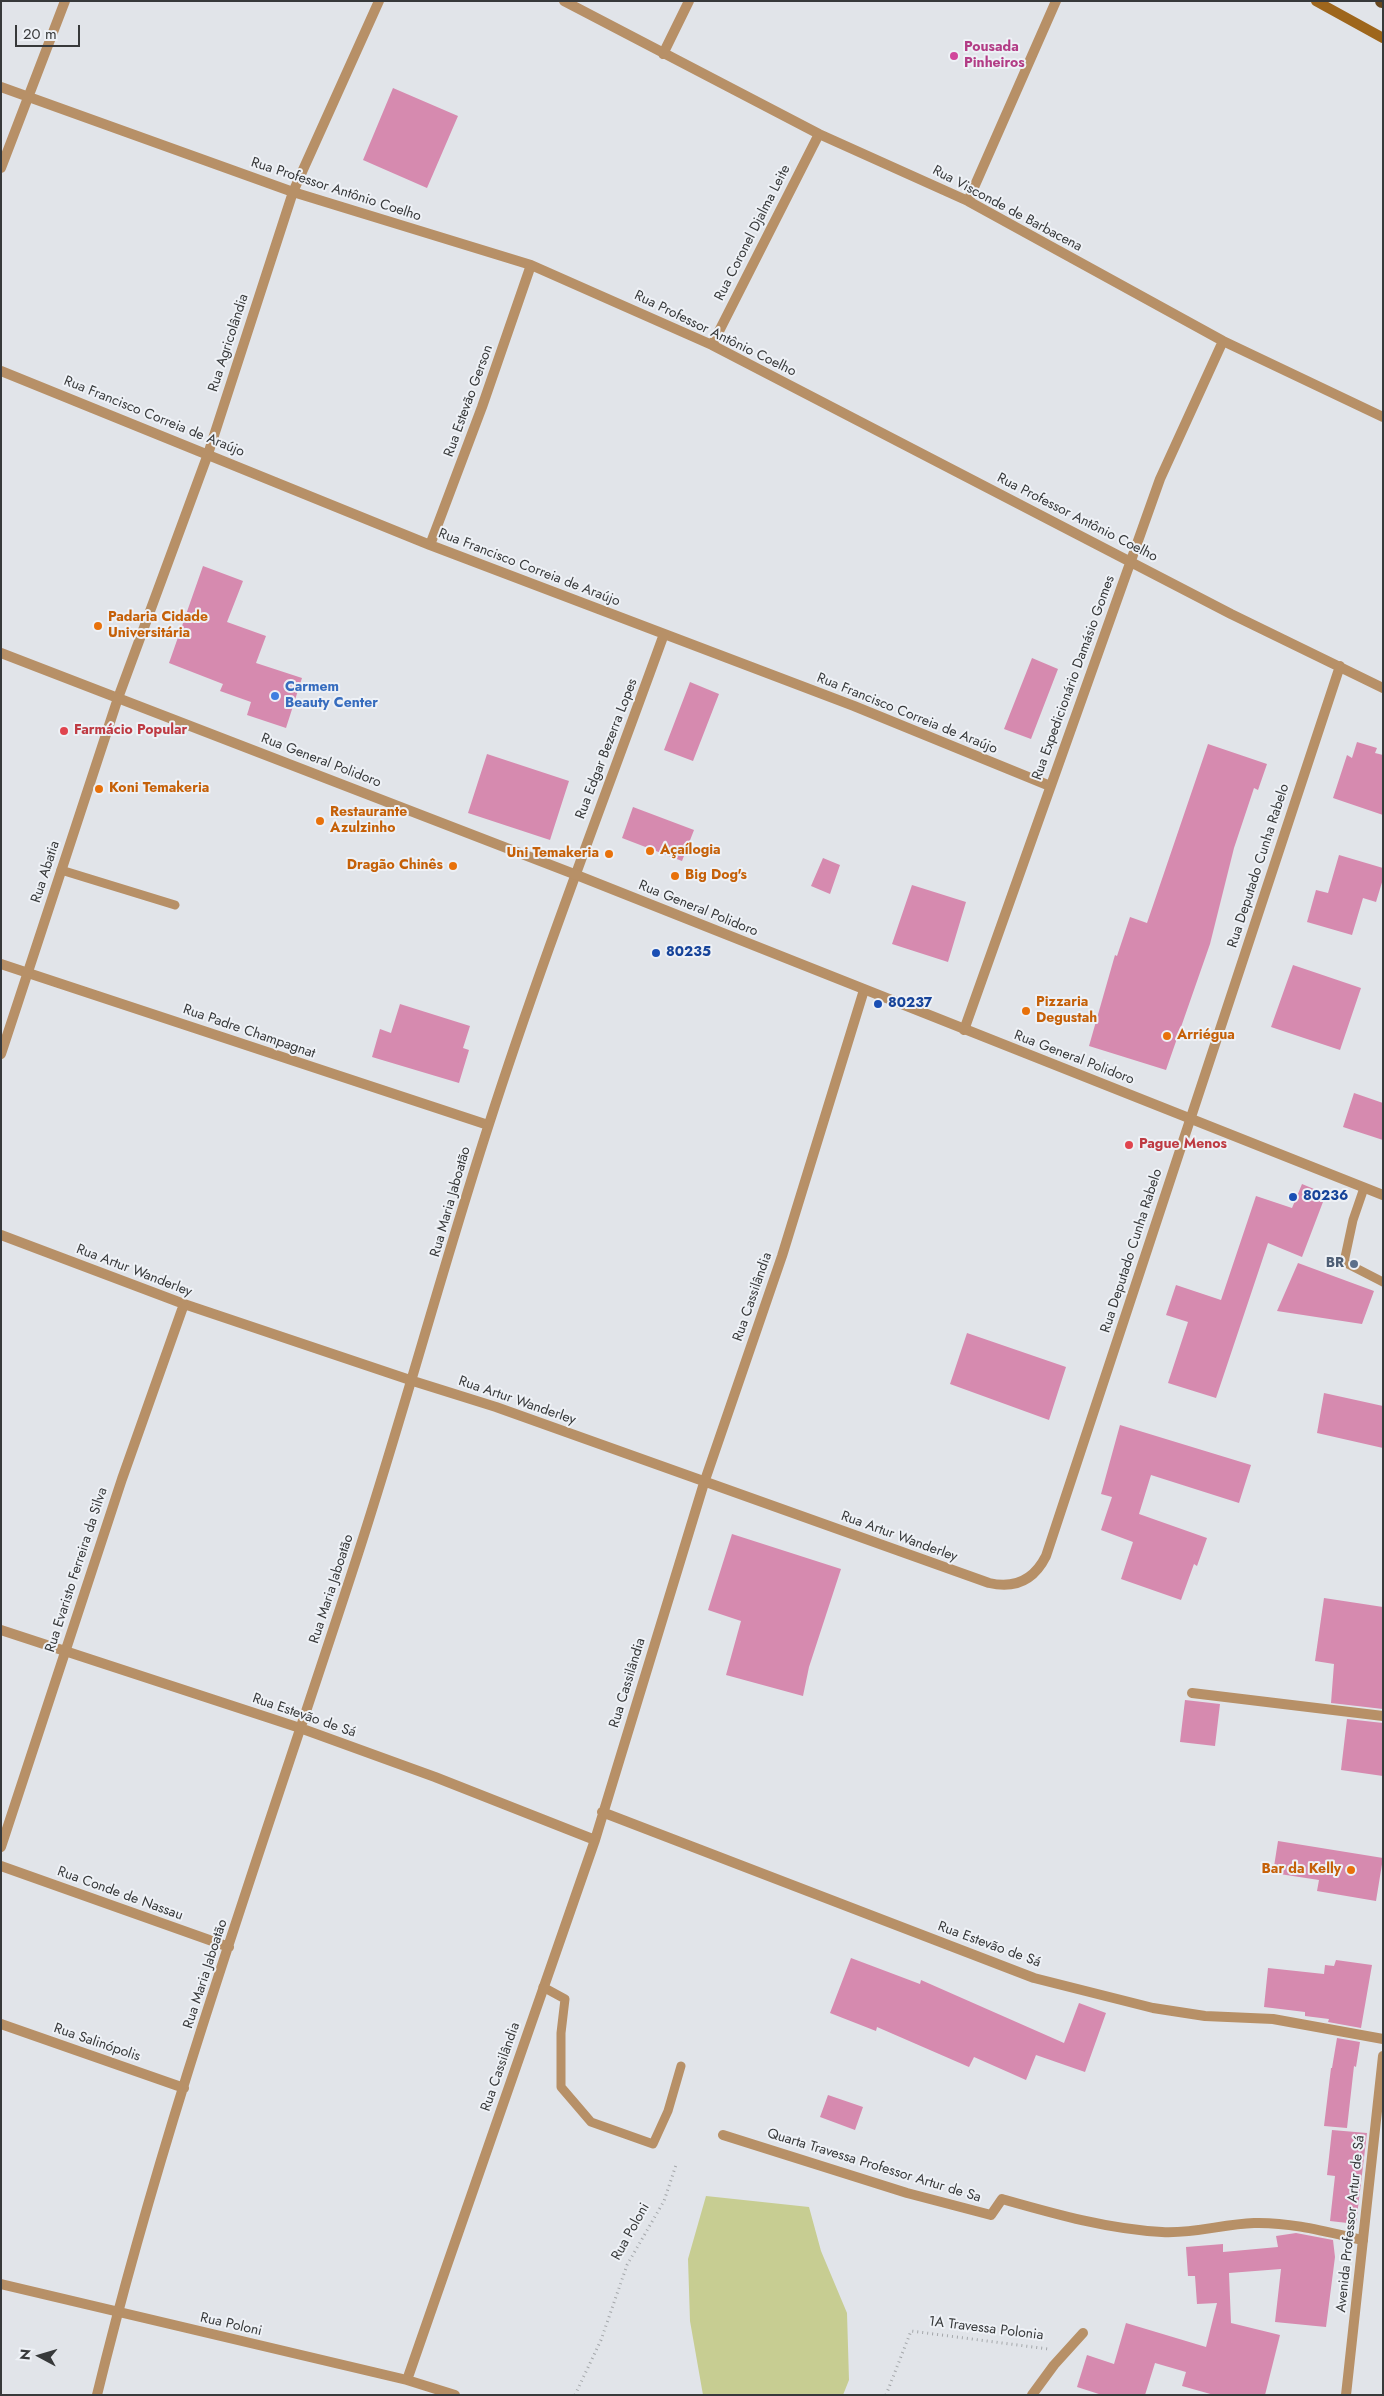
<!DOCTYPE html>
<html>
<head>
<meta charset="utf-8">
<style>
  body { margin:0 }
  #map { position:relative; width:1384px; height:2396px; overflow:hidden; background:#e1e4e9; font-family:Jost,sans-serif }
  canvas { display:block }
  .frame { position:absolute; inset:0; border:2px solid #37393a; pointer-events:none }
  .north { position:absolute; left:15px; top:2331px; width:50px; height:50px; -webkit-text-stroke:4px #eef1f6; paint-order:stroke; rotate:276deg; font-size:14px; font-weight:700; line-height:20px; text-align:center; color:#37393a }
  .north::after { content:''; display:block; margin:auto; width:18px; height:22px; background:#37393a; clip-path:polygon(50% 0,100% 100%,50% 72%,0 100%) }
  .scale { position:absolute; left:15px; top:25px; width:65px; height:22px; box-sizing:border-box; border:2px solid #37393a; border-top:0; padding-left:6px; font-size:15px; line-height:18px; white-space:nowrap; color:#37393a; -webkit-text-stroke:4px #eef1f6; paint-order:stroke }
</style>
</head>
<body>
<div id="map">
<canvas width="1384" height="2396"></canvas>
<div class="frame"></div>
<div class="north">N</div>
<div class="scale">20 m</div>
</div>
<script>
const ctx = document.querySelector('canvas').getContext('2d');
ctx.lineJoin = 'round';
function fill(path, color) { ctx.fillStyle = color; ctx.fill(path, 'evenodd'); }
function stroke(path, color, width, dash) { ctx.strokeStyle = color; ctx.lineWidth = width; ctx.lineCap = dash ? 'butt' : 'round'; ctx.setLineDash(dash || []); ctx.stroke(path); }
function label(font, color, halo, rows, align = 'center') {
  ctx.font = font + ' Jost,sans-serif'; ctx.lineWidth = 4; ctx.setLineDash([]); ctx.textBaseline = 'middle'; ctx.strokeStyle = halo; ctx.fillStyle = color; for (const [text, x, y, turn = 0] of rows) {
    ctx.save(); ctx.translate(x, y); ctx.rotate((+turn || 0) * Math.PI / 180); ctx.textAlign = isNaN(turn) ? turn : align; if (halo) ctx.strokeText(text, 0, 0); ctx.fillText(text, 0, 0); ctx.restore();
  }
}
const green = new Path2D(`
  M706 2196 809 2207 821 2251 847 2313 849 2380 843 2395H703L690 2321 688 2259Z`);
const building = new Path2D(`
  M393 88 458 116 427 188 363 160Z
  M203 566 243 581 227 622 266 636 256 663 302 678 286 728 247 715 251 702 220 691 223 684 169 663Z
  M1032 658 1058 669 1031 739 1004 729Z
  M690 682 719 694 693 761 664 750Z
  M1357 742 1377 748 1375 753 1383 755V815L1333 798 1347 755 1352 758Z
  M1208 744 1267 764 1258 790 1254 788 1234 848 1210 944 1166 1070 1089 1046 1115 955 1117 956 1130 917 1147 923Z
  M487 754 569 781 550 840 468 813Z
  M633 807 694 830 682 861 622 838Z
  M1339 855 1383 868V879L1376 902 1363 898 1352 935 1307 922 1316 890 1328 893Z
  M823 858 840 865 830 894 811 886Z
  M912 885 966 902 948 962 892 944Z
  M1293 965 1361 988 1340 1050 1271 1027Z
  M400 1004 470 1026 463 1048 469 1050 459 1083 372 1057 380 1029 391 1033Z
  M1354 1093 1383 1103V1140L1343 1127Z
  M1302 1184 1326 1194 1302 1257 1268 1243 1216 1398 1168 1383 1188 1322 1166 1315 1176 1285 1221 1300 1256 1196 1292 1208Z
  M1298 1263 1374 1291 1362 1324 1277 1311Z
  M967 1333 1066 1367 1049 1420 950 1384Z
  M1324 1393 1383 1406V1448L1317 1433Z
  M1120 1425 1251 1465 1239 1503 1151 1475 1139 1514 1207 1538 1197 1566 1194 1564 1181 1600 1121 1579 1133 1542 1101 1530 1112 1497 1101 1494Z
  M732 1534 841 1569 809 1667 803 1696 726 1675 741 1621 708 1610Z
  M1324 1598 1383 1607V1709L1331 1703 1334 1664 1315 1661Z
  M1185 1700 1220 1704 1215 1746 1180 1742Z
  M1347 1719 1383 1723V1776L1341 1770Z
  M1278 1841 1383 1858 1376 1901 1317 1891 1319 1880 1273 1873Z
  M851 1958 920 1984 921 1980 1064 2043 1079 2003 1106 2013 1085 2072 1036 2055 1026 2080 974 2057 969 2067 877 2027 876 2031 830 2013Z
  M1336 1960 1372 1965 1361 2028 1328 2022 1329 2019 1305 2016V2012L1264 2007 1268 1968 1324 1974 1325 1965 1334 1966Z
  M1337 2038 1360 2042 1356 2067 1354 2066 1347 2128 1324 2126 1331 2068H1332Z
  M828 2095 863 2107 855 2130 820 2117Z
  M1332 2130 1367 2133 1356 2224 1330 2221 1335 2176 1327 2175Z
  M1296 2233 1333 2240 1335 2257 1326 2327 1275 2322 1281 2269 1229 2273 1231 2323 1280 2335 1265 2395H1214L1182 2386 1186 2372 1155 2363 1145 2395H1102L1077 2387 1087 2355 1114 2364 1126 2323 1206 2347 1217 2303 1197 2304 1195 2276H1188L1186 2247 1223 2244V2252L1278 2247 1276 2236Z`);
const path = new Path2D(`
  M575 2395 601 2340 627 2265 664 2201 676 2165
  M886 2395 911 2331 1048 2349`);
const service = new Path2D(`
  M61 870 175 905
  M1364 1188 1353 1220 1344 1262 1383 1282
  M543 1987 565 1999 561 2033V2087L591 2122 653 2144 668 2111 681 2066`);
const minor = new Path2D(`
  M564 1 819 134 968 201 1223 341 1383 417
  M663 54 689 1
  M1 87 293 192 531 265 712 345 1231 614 1383 688
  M1 168 65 1
  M968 201 1056 1
  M712 345 819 134
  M1 371 430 545 854 706 1050 786
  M430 545 482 407 531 265
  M118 698 208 454 293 192 379 1
  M1 964 488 1125
  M964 1030 1160 479 1223 341
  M1 1235 184 1304 413 1381 496 1407 989 1583C1015 1589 1034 1580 1046 1556L1340 666
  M1 1630 300 1728 435 1777 595 1840
  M1192 1693 1383 1716
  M602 1812 1034 1978 1153 2008 1205 2016 1273 2019 1383 2039
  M1 1847 122 1479 184 1304
  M1 1866 229 1947
  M1 2024 184 2088
  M723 2135 907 2193 991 2215 1002 2199C1055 2214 1107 2229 1162 2232 1193 2234 1223 2224 1254 2223 1291 2222 1327 2232 1363 2240
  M1 2284 407 2380 455 2395
  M407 2380 595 1840 704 1483 782 1256 864 990
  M97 2395C166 2112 266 1837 356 1560 403 1416 442 1269 489 1124 542 959 605 797 664 634
  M1032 2395 1054 2365 1083 2333`);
const tertiary = new Path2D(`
  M1 653 574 874 1383 1195
  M1 1054 118 698
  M1346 2395 1383 2056`);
const secondary = new Path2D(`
  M1316 1 1383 38`);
const trunk = new Path2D(`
  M1382 1H1383`);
const markers = [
  [954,56,5,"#d1479c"],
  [98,626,5,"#e8710a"],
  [275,696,5,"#3f7fe0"],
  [64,731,5,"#e0444e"],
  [99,789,5,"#e8710a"],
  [320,821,5,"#e8710a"],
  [650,851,5,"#e8710a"],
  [609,854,5,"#e8710a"],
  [453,866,5,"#e8710a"],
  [675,876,5,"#e8710a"],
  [656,953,5,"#1a4fb4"],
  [878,1004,5,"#1a4fb4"],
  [1026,1011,5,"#e8710a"],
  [1167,1036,5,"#e8710a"],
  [1129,1145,5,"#e0444e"],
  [1293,1197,5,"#1a4fb4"],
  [1354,1264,5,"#5c6f8a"],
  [1351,1870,5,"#e8710a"]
];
const hotelNames = [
  ["Pousada",964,48],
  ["Pinheiros",964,64]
];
const streetNames = [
  ["Rua Professor Antônio Coelho",336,190,18],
  ["Rua Visconde de Barbacena",1007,209,28],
  ["Rua Coronel Djalma Leite",753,233,-63],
  ["Rua Professor Antônio Coelho",715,334,26],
  ["Rua Agricolândia",229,343,-72],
  ["Rua Estevão Gerson",469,401,-70],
  ["Rua Francisco Correia de Araújo",154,417,22],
  ["Rua Professor Antônio Coelho",1077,518,27],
  ["Rua Francisco Correia de Araújo",529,568,21],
  ["Rua Expedicionário Damásio Gomes",1074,678,-70],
  ["Rua Francisco Correia de Araújo",907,714,22],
  ["Rua Edgar Bezerra Lopes",607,749,-69],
  ["Rua General Polidoro",321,761,21],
  ["Rua Deputado Cunha Rabelo",1259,866,-72],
  ["Rua Abatia",46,872,-72],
  ["Rua General Polidoro",698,909,22],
  ["Rua Padre Champagnat",249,1032,19],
  ["Rua General Polidoro",1074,1058,21],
  ["Rua Maria Jaboatão",451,1202,-74],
  ["Rua Deputado Cunha Rabelo",1132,1251,-72],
  ["Rua Artur Wanderley",134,1271,21],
  ["Rua Cassilândia",753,1297,-71],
  ["Rua Artur Wanderley",517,1401,19],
  ["Rua Artur Wanderley",899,1537,20],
  ["Rua Evaristo Ferreira da Silva",77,1570,-72],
  ["Rua Maria Jaboatão",332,1589,-72],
  ["Rua Cassilândia",628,1683,-73],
  ["Rua Estevão de Sá",304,1716,19],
  ["Rua Conde de Nassau",120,1894,20],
  ["Rua Estevão de Sá",989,1945,20],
  ["Rua Maria Jaboatão",206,1974,-72],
  ["Rua Salinópolis",97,2043,19],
  ["Rua Cassilândia",501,2067,-71],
  ["Quarta Travessa Professor Artur de Sa",874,2166,17],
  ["Avenida Professor Artur de Sá",1351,2224,-84],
  ["Rua Poloni",631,2232,-61],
  ["Rua Poloni",231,2325,13],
  ["1A Travessa Polonia",986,2329,7]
];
const foodNames = [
  ["Padaria Cidade",108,618],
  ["Universitária",108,634],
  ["Koni Temakeria",109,789],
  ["Restaurante",330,813],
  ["Azulzinho",330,829],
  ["Açaílogia",660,851],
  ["Uni Temakeria",599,854,"right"],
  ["Dragão Chinês",443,866,"right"],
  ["Big Dog's",685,876],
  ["Pizzaria",1036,1003],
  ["Degustah",1036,1019],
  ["Arriégua",1177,1036],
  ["Bar da Kelly",1341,1870,"right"]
];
const shopNames = [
  ["Carmem",285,688],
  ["Beauty Center",285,704]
];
const healthNames = [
  ["Farmácio Popular",74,731],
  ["Pague Menos",1139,1145]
];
const transitNames = [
  ["80235",666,953],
  ["80237",888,1004],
  ["80236",1303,1197]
];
const serviceNames = [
  ["BR",1344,1264]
];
fill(green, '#c7cd92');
fill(building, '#d68aaf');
stroke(path, '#a4a7aa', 3, [1, 4]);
stroke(service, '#b79067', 9);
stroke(minor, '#b79067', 10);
stroke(tertiary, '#b79067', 10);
stroke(secondary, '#9e661c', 10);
stroke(trunk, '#6a481d', 14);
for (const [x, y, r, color] of markers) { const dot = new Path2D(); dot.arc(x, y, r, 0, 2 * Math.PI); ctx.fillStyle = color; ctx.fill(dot); stroke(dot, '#eef1f6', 2); }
label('bold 14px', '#b23c85', '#eef1f6', hotelNames, 'left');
label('14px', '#37393a', '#eef1f6', streetNames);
label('bold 14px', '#c56008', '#eef1f6', foodNames, 'left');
label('bold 14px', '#366cbe', '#eef1f6', shopNames, 'left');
label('bold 14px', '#be3a42', '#eef1f6', healthNames, 'left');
label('bold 14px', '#164399', '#eef1f6', transitNames, 'left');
label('bold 14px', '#4e5e75', '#eef1f6', serviceNames, 'right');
</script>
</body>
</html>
